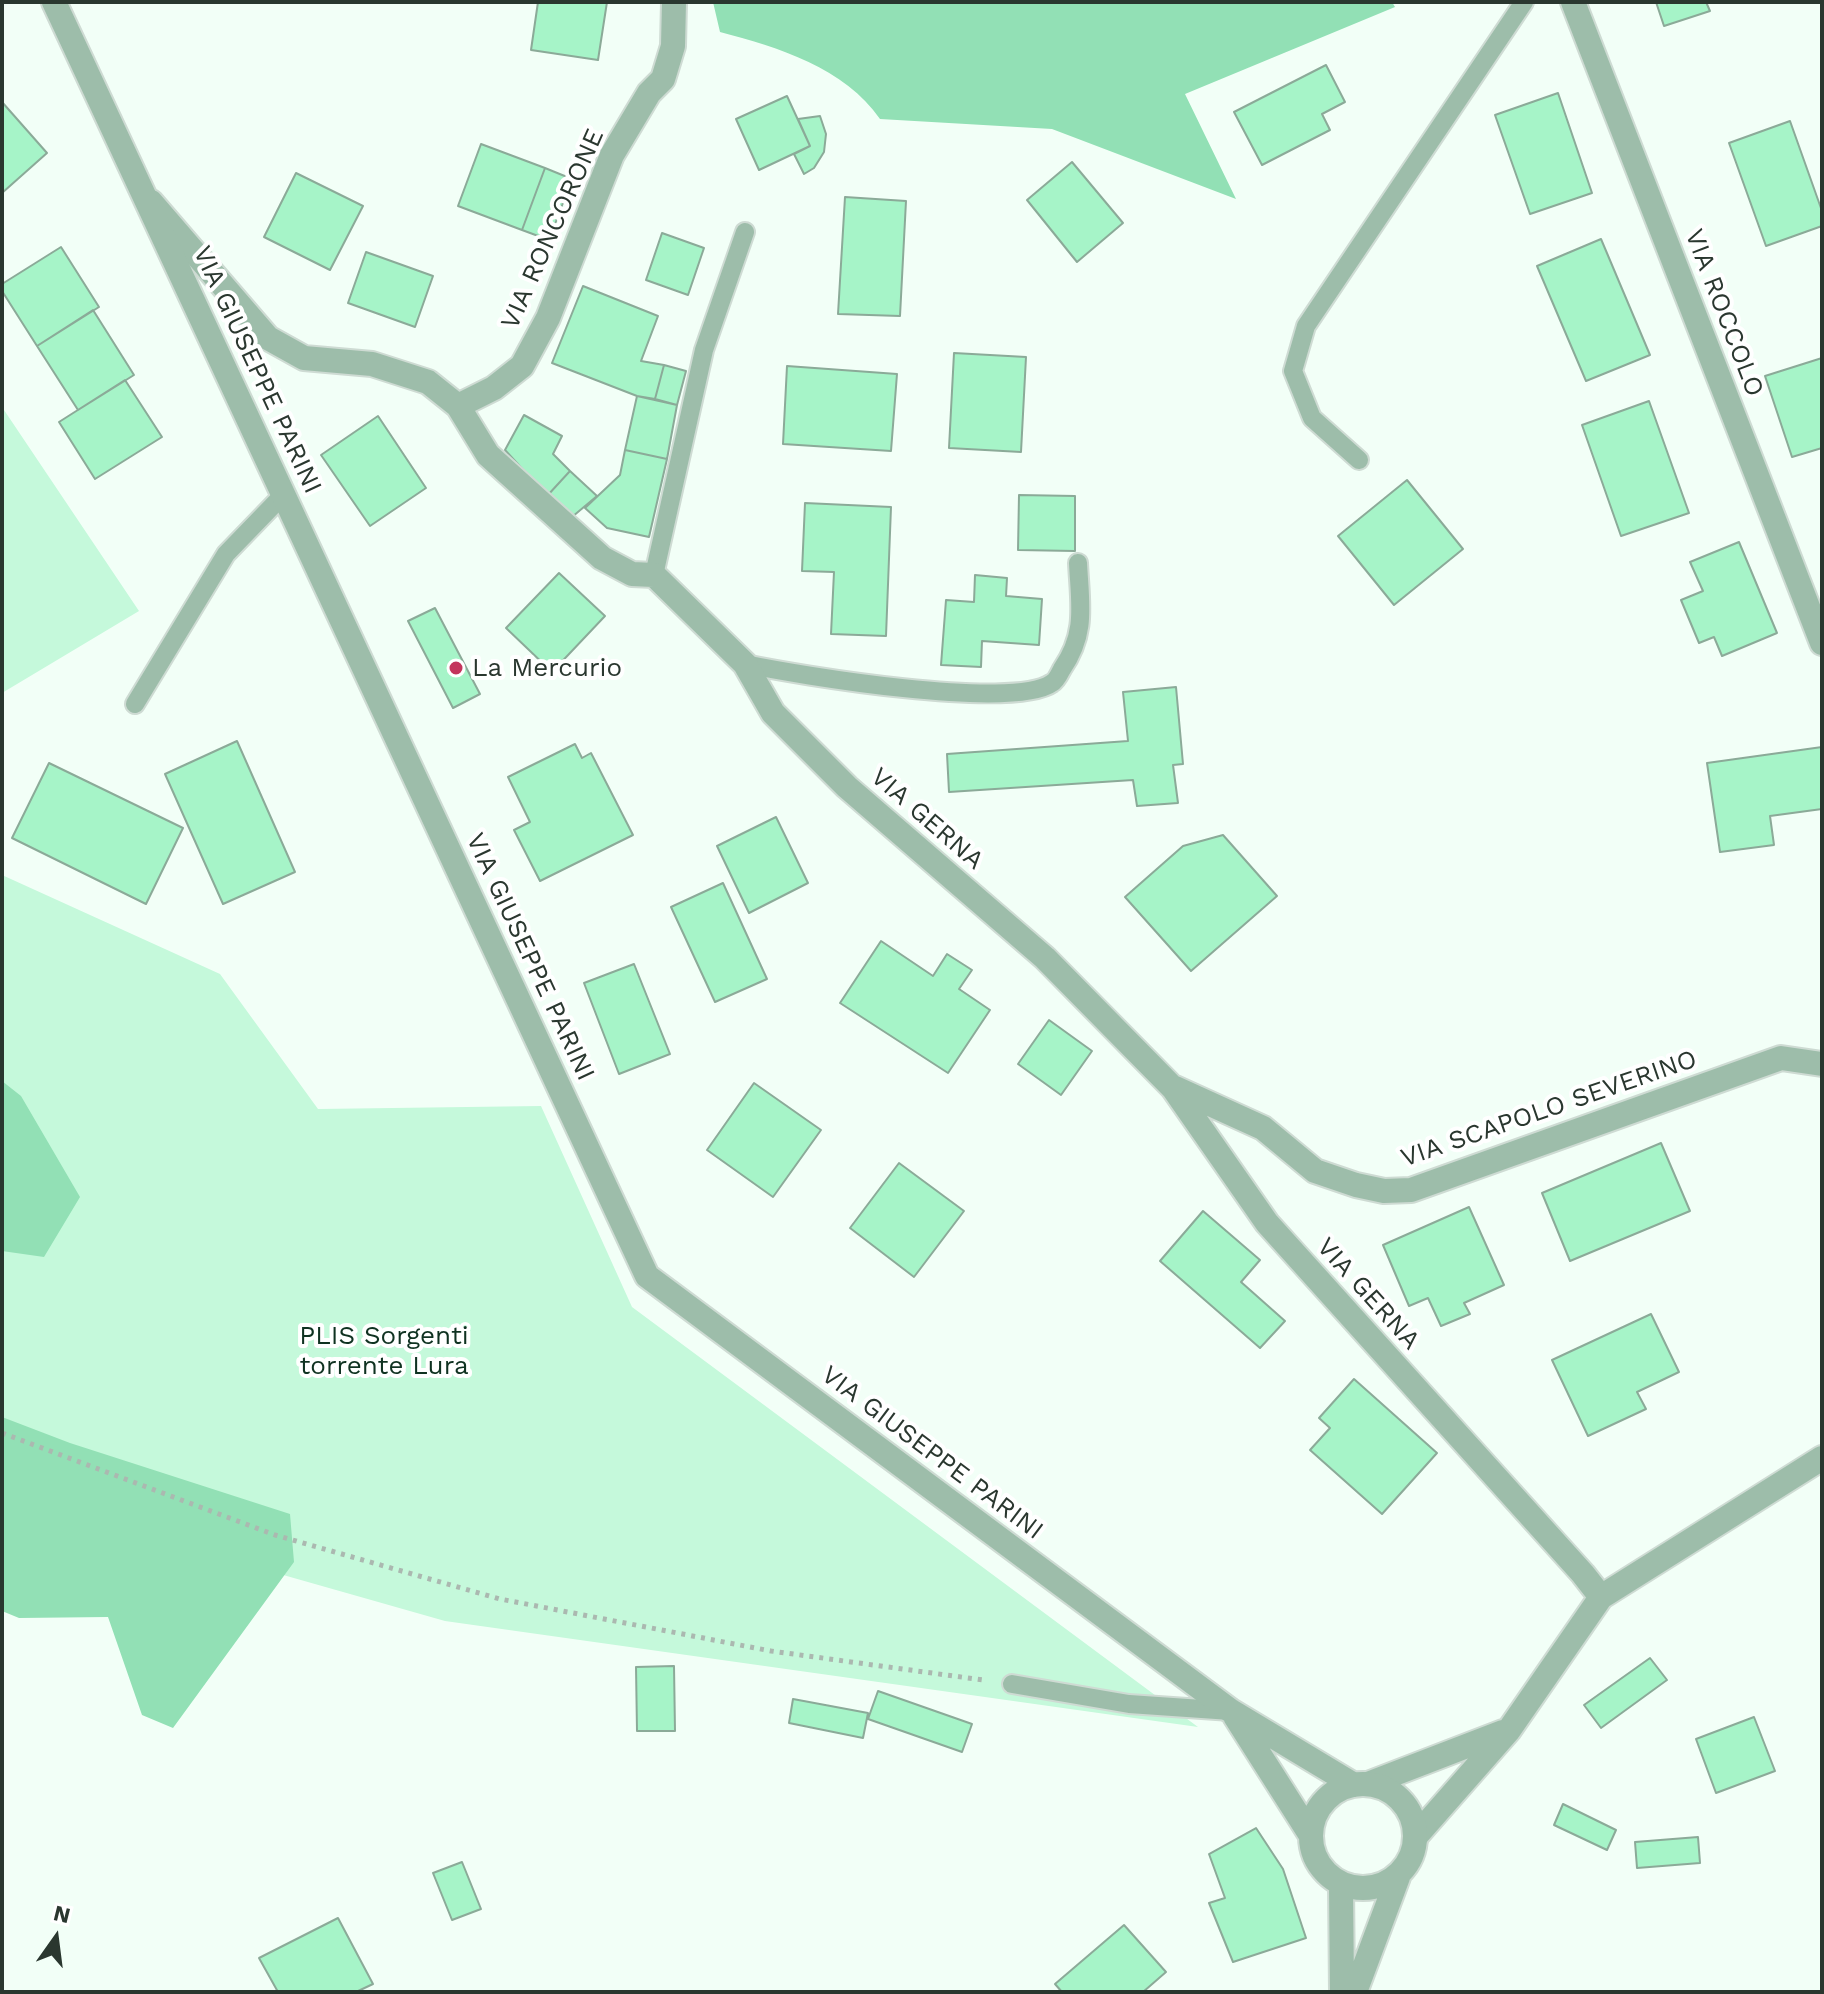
<!DOCTYPE html>
<html>
<head>
<meta charset="utf-8">
<style>
  body { margin:0 }
  #map { position:relative; width:1824px; height:1994px; overflow:hidden; background:#f2fff7; font-family:"Work Sans",sans-serif }
  canvas { display:block }
  .frame { position:absolute; inset:0; border:4px solid #2a372f; pointer-events:none }
  .north { position:absolute; left:16px; top:1898px; width:80px; height:80px; -webkit-text-stroke:6px #fff; paint-order:stroke; rotate:14deg; font-size:22px; font-weight:700; line-height:32px; text-align:center; color:#2a372f }
  .north::after { content:''; display:block; margin:auto; width:28px; height:36px; background:#2a372f; clip-path:polygon(50% 0,100% 100%,50% 72%,0 100%) }
</style>
</head>
<body>
<div id="map">
<canvas width="1824" height="1994"></canvas>
<div class="frame"></div>
<div class="north">N</div>
</div>
<script>
const ctx = document.querySelector('canvas').getContext('2d');
ctx.lineJoin = 'round';
function fill(path, color) { ctx.fillStyle = color; ctx.fill(path, 'evenodd'); }
function stroke(path, color, width, dash) { ctx.strokeStyle = color; ctx.lineWidth = width; ctx.lineCap = dash ? 'butt' : 'round'; ctx.setLineDash(dash || []); ctx.stroke(path); }
function label(font, color, halo, rows, align = 'center') {
  ctx.font = font + ' "Work Sans",sans-serif'; ctx.lineWidth = 8; ctx.setLineDash([]); ctx.textBaseline = 'middle'; ctx.strokeStyle = halo; ctx.fillStyle = color; for (const [text, x, y, turn = 0] of rows) {
    ctx.save(); ctx.translate(x, y); ctx.rotate((+turn || 0) * Math.PI / 180); ctx.textAlign = isNaN(turn) ? turn : align; if (halo) ctx.strokeText(text, 0, 0); ctx.fillText(text, 0, 0); ctx.restore();
  }
}
const green = new Path2D(`
  M2 407 139 611 2 693Z
  M2 875 220 974 318 1109 541 1106 632 1307 1198 1727 445 1621 2 1495Z`);
const forest = new Path2D(`
  M713 2H1392L1395 7 1185 94 1236 199 1052 129 880 119C845 68 778 47 720 32Z
  M2 1081 21 1096 80 1197 44 1257 2 1251Z
  M2 1417 70 1443 290 1514 294 1562 173 1728 142 1715 108 1617 19 1618 2 1611Z`);
const building = new Path2D(`
  M538 2H607L598 60 531 50Z
  M1656 2H1706L1710 11 1664 26Z
  M1326 65 1345 102 1322 114 1330 130 1262 165 1234 112Z
  M1558 93 1592 193 1530 214 1495 115Z
  M787 96 810 146 759 170 736 119Z
  M2 102 47 153 2 193Z
  M820 116 826 134 824 152 814 168 804 174 794 154 810 146 798 119Z
  M1790 121 1822 211V226L1766 246 1729 143Z
  M481 144 545 168 522 230 458 206Z
  M1072 162 1123 223 1077 262 1027 200Z
  M545 168 572 179 549 240 522 230Z
  M296 173 363 206 330 270 264 237Z
  M845 197 906 201 900 316 838 314Z
  M662 233 704 248 688 295 646 280Z
  M1601 239 1650 355 1586 381 1537 266Z
  M61 247 99 307 37 346 2 291V284Z
  M366 252 433 276 415 327 348 303Z
  M583 286 658 316 641 361 664 365 655 399 637 396 552 363Z
  M93 310 134 375 78 410 37 346Z
  M954 353 1026 357 1021 452 949 448Z
  M1822 358V448L1792 457 1765 376Z
  M664 365 686 371 677 405 655 399Z
  M787 366 897 374 891 451 783 444Z
  M125 380 162 437 95 479 59 422Z
  M637 396 677 405 667 459 625 450Z
  M1649 401 1689 513 1621 536 1582 425Z
  M524 415 562 436 553 454 570 471 547 496 505 450Z
  M378 416 426 488 370 526 321 455Z
  M625 450 667 459 649 537 607 528 585 508 620 475Z
  M570 471 597 496 572 517 547 496Z
  M1407 480 1463 549 1394 605 1338 536Z
  M1019 495 1075 496V551L1018 550Z
  M805 503 891 507 886 636 831 634 834 572 802 571Z
  M1739 542 1777 633 1722 656 1714 637 1699 643 1681 600 1703 591 1690 562Z
  M559 573 605 616 552 672 506 628Z
  M975 575 1007 578 1006 596 1042 599 1039 645 982 641 981 667 941 665 946 600 974 602Z
  M435 608 480 694 453 708 408 621Z
  M1176 687 1183 764 1173 765 1178 803 1137 806 1133 780 949 792 947 754 1128 741 1123 692Z
  M237 741 295 872 223 904 165 774Z
  M575 744 582 758 591 753 633 835 540 881 514 830 530 822 508 777Z
  M1822 747V809L1770 816 1774 845 1720 852 1707 763Z
  M49 763 183 828 146 904 12 838Z
  M776 817 808 883 749 913 717 846Z
  M1223 835 1277 896 1191 971 1125 897 1183 846Z
  M723 883 767 979 715 1002 671 907Z
  M881 941 933 976 947 954 972 970 959 989 990 1010 948 1073 840 1003Z
  M634 964 670 1054 619 1074 584 983Z
  M1049 1020 1092 1051 1061 1095 1018 1064Z
  M754 1083 821 1130 773 1197 707 1150Z
  M1661 1143 1690 1211 1570 1261 1542 1193Z
  M899 1163 964 1211 914 1277 850 1228Z
  M1469 1207 1504 1285 1464 1303 1470 1314 1441 1326 1428 1298 1409 1306 1383 1245Z
  M1203 1211 1260 1260 1241 1282 1285 1321 1260 1348 1160 1261Z
  M1651 1314 1679 1372 1637 1392 1646 1409 1588 1436 1552 1360Z
  M1354 1379 1437 1453 1382 1514 1310 1450 1330 1428 1319 1418Z
  M1650 1658 1667 1680 1601 1728 1584 1705Z
  M674 1666 675 1731H637L636 1667Z
  M878 1691 972 1724 962 1752 868 1719Z
  M793 1699 868 1713 863 1738 789 1723Z
  M1754 1717 1775 1771 1716 1793 1696 1739Z
  M1563 1804 1616 1830 1607 1850 1554 1825Z
  M1256 1828 1283 1869 1306 1938 1233 1962 1209 1903 1225 1898 1209 1854Z
  M1698 1837 1700 1863 1637 1868 1635 1842Z
  M462 1862 481 1909 452 1920 433 1873Z
  M338 1918 373 1984 356 1992H278L259 1958Z
  M1124 1925 1166 1972 1143 1992H1062L1055 1984Z`);
const path = new Path2D(`
  M2 1433 275 1535 500 1599 771 1651 983 1680`);
const service = new Path2D(`
  M1359 460 1312 418 1293 371 1306 326 1524 2
  M654 575 704 350 745 232
  M745 664C798 675 1013 711 1052 683 1056 681 1060 673 1062 669 1087 633 1080 604 1078 563
  M135 704 226 554 284 494
  M1012 1684 1129 1704 1231 1711`);
const minor = new Path2D(`
  M1573 2 1822 643
  M151 202 268 338 304 358 372 364 428 382 458 406 488 455 602 558 632 574 654 575 745 664 773 713 847 787 1045 958 1173 1088 1267 1223 1583 1574 1601 1597
  M458 406 494 388 522 366 548 318 612 155 649 93 663 79 673 46 674 2
  M1175 1088 1263 1128 1315 1171 1356 1185 1384 1191 1411 1190 1781 1058 1822 1064
  M1368 1784 1503 1732
  M1416 1836 1509 1730 1601 1597 1822 1458`);
const tertiary = new Path2D(`
  M54 2 647 1276 1231 1711 1354 1785
  M1235 1716 1310 1834
  M1311 1836a52 52 0 1 1 104 0a52 52 0 1 1-104 0Z
  M1341 1884 1342 1992
  M1355 1992 1398 1877`);
const markers = [
  [456,668,8,"#c3345c"]
];
const streetNames = [
  ["VIA RONCORONE",553,229,-66],
  ["VIA ROCCOLO",1724,313,69],
  ["VIA GIUSEPPE PARINI",257,370,65],
  ["VIA GERNA",927,819,41],
  ["VIA GIUSEPPE PARINI",530,957,65],
  ["VIA SCAPOLO SEVERINO",1549,1109,-19],
  ["VIA GERNA",1368,1294,48],
  ["VIA GIUSEPPE PARINI",932,1453,37]
];
const poiNames = [
  ["La Mercurio",472,668]
];
const parkNames = [
  ["PLIS Sorgenti",384,1336],
  ["torrente Lura",384,1366]
];
fill(green, '#c5f9db');
fill(forest, '#92e0b5');
fill(building, '#a6f4c8');
stroke(building, '#8baa98', 2);
stroke(service, '#cedbd3', 22);
stroke(minor, '#cedbd3', 28);
stroke(tertiary, '#cedbd3', 28);
stroke(path, '#abb8b0', 5, [4, 6]);
stroke(service, '#9dbdaa', 18);
stroke(minor, '#9dbdaa', 24);
stroke(tertiary, '#9dbdaa', 24);
for (const [x, y, r, color] of markers) { const dot = new Path2D(); dot.arc(x, y, r, 0, 2 * Math.PI); ctx.fillStyle = color; ctx.fill(dot); stroke(dot, '#fff', 3); }
label('26px', '#2a372f', '#fff', streetNames);
label('26px', '#2a372f', '#fff', poiNames, 'left');
label('26px', '#0f3221', '#fff', parkNames);
</script>
</body>
</html>
